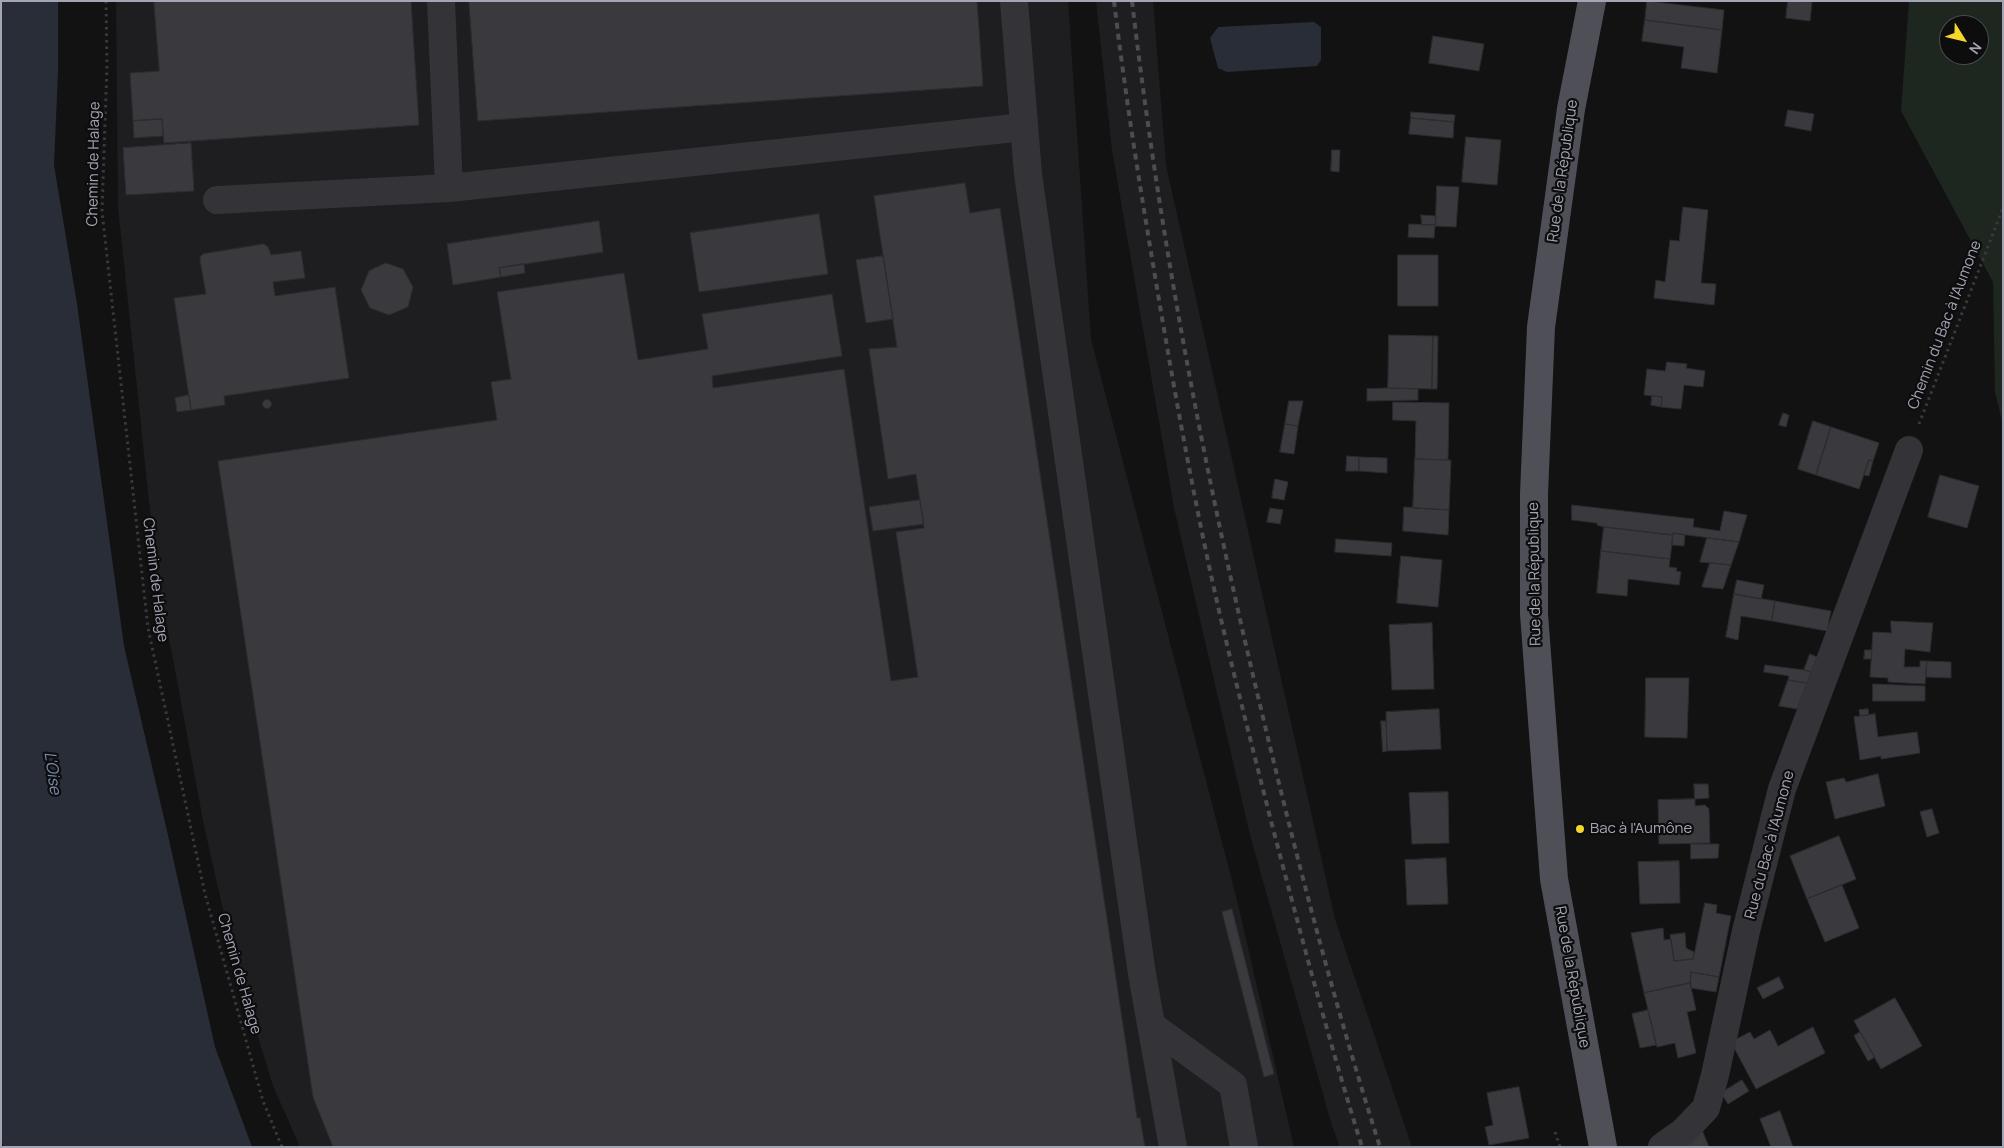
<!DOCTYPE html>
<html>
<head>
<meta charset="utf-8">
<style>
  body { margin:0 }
  #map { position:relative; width:2004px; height:1148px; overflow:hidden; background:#121213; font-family:Manrope,sans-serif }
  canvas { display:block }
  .frame { position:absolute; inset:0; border:2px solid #a3a5b4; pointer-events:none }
  .north { position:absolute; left:1939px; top:15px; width:50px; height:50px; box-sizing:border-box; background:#0d0d0e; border:1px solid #494a50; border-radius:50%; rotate:126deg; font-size:14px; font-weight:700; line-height:20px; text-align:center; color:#a3a5b4 }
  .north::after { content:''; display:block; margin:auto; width:18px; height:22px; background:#f4d729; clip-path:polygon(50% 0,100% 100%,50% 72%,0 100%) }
</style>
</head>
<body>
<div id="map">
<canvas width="2004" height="1148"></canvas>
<div class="frame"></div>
<div class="north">N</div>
</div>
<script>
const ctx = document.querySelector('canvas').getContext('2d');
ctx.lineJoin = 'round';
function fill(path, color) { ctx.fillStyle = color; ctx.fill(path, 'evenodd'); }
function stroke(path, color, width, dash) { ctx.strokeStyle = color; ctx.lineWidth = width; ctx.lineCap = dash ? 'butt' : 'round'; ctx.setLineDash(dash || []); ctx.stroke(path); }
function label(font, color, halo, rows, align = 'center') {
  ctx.font = font + ' Manrope,sans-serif'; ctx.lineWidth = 4.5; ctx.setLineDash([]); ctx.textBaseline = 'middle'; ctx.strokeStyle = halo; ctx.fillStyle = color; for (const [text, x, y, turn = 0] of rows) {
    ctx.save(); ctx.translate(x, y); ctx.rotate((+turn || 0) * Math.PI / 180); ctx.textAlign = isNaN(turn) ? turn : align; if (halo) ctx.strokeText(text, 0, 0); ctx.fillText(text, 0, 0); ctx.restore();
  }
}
const built = new Path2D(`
  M116 1H1068L1091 339 1237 900 1294 1147H300L273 1086 235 962 204 826 156 568 118 207Z
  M1096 1H1153L1166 165 1335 919 1412 1147H1340L1332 1126 1250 835 1174 508 1112 150Z`);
const green = new Path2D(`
  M1909 1H2003V425L1995 392 1993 282 1901 111ZM1949 25H1979V55H1949Z`);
const water = new Path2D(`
  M1 1H58V72L54 165 77 304 124 646 167 831 215 1047 252 1147H4L1 1140Z
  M1314 22 1321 27V60L1317 66 1227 72 1218 68 1210 38 1218 27Z`);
const building = new Path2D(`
  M154 1H411L419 125 164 143 162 119 133 121 130 73 159 71Z
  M469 1H977L983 86 478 121Z
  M1647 1 1724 10 1722 30 1645 20Z
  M1788 1 1812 2 1810 21 1786 18Z
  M1645 20 1722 30 1717 73 1681 68 1684 47 1642 41Z
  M1433 36 1484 44 1479 71 1429 63Z
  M1788 110 1814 114 1811 131 1785 126Z
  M1411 112 1455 115 1454 122 1411 118Z
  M1411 118 1454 122 1453 138 1409 134Z
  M162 119 163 136 134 138 133 121Z
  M1466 137 1501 140 1497 185 1462 182Z
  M191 143 194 191 126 195 123 148Z
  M1332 150H1340L1339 172 1331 171Z
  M965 183 970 213 1000 208 1137 1118H1140L1145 1147H333L313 1097 218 461 497 420 491 382 511 379 497 292 624 273 638 360 708 349 702 314 832 294 842 356 712 376 713 388 844 369 891 681 918 677 896 532 924 528 916 474 888 479 869 349 897 347 874 196Z
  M1437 186 1459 187 1456 227 1435 226 1434 238 1408 237 1409 224 1435 225Z
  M1683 207 1708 210 1701 283 1716 284 1714 305 1654 298 1656 280 1665 282 1670 240 1679 241Z
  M819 214 828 274 699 292 690 233Z
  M1421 215 1436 216 1435 225H1422Z
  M599 221 603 252 499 268 501 277 453 285 447 244Z
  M264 244 268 247 271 255 301 251 305 278 273 282 275 296 335 287 349 378 224 396 225 405 191 410 174 298 206 294 200 260V257L203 254Z
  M1398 255H1438V306H1398Z
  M883 256 893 319 866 323 856 260Z
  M386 263 403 269 413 287 408 307 389 315 370 308 361 290 369 271Z
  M524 264 525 273 501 277 499 268Z
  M1389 335 1433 336 1432 389 1388 388Z
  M1433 336H1438L1437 389H1432Z
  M1667 362 1687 364 1686 368 1705 371 1703 387 1684 385 1681 409 1661 407 1662 397 1644 395 1647 369 1665 371Z
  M1388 388 1418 389V400L1367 401V389Z
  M189 395 191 410 177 412 175 398Z
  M1652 396 1662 397 1661 407 1651 405Z
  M262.5 404a4.5 4.5 0 1 1 9 0a4.5 4.5 0 1 1-9 0Z
  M1289 401H1303L1298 426 1285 424Z
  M1393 402 1449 403 1448 460 1415 459 1416 421 1393 420Z
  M1783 413 1789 415 1786 427 1779 425Z
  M1813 421 1831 427 1816 475 1798 469Z
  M1285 424 1298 426 1294 454 1280 452Z
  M1831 427 1879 443 1873 461 1869 460 1859 489 1816 475Z
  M1347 456 1359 457V471H1346Z
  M1359 457 1387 458V473L1359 471Z
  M1415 459 1451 460 1449 510 1413 508Z
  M1869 460 1873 461 1869 476 1864 475Z
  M1940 475 1979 486 1967 528 1928 517Z
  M1275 479 1288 482 1284 500 1272 498Z
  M920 500 924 524 873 531 869 507Z
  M1572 505 1694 519 1693 527 1720 531 1724 511 1747 515 1739 542 1673 533V535L1604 527 1597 525V523L1572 520Z
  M1404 507 1449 510 1448 535 1403 531Z
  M1270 508 1283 510 1280 524 1267 522Z
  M1604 527 1673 535 1670 559 1601 551Z
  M1673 533 1685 535 1684 546 1672 545Z
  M1707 538 1739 542 1731 565 1700 562Z
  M1336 539 1392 543 1391 556 1335 552Z
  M1601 551 1670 559 1669 567 1677 568 1676 571 1681 572 1679 585 1628 579 1627 596 1597 593Z
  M1401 556 1442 560 1438 607 1397 603Z
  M1710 563 1731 565 1723 589 1702 587Z
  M1737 580 1764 585 1761 599 1734 594Z
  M1734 594 1775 601 1772 621 1741 616 1738 640 1726 637Z
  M1775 601 1831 611 1827 631 1772 621Z
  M1891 621 1933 623 1930 652 1905 649 1904 667H1920V661H1927L1925 684 1888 682V678L1870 677 1873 632 1891 633Z
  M1432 623 1434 689 1392 690 1389 625Z
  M1865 650H1872L1871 659H1864Z
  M1810 654 1817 657 1811 672 1804 670Z
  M1927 661 1951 662V678L1926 677Z
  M1765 665 1804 670 1811 672 1807 683 1788 680 1789 676 1764 672Z
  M1646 678H1689L1687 738 1645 737Z
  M1788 680 1807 683 1797 709 1779 706Z
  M1873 684 1925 686V701H1873Z
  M1439 709 1441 749 1387 751 1386 712Z
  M1868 709 1869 715 1860 716 1859 710Z
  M1875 714 1878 737 1917 732 1920 753 1881 759V756L1860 760 1854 717Z
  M1381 721H1386L1387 751 1383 752Z
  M1878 774 1885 806 1835 819 1826 782 1844 778 1846 782Z
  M1694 784H1708L1709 798 1695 799Z
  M1448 792 1449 843 1412 844 1409 793Z
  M1695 799V806L1705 805 1709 809 1710 843 1659 844 1658 800Z
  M1932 809 1939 833 1927 837 1920 812Z
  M1839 836 1856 879 1807 899 1790 856Z
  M1691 844H1719L1718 858 1691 859Z
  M1446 858 1448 904 1407 905 1405 860Z
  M1679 861 1680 903 1640 904 1638 862Z
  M1842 885 1859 928 1825 942 1807 899Z
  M1705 903 1717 905 1716 913 1731 916 1719 977 1691 972 1690 983 1644 993 1631 933 1663 928 1664 940 1671 939 1674 961 1693 959Z
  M1232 909 1274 1074 1264 1077 1222 912Z
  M1685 933 1686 948 1694 952 1693 959 1674 961 1670 935Z
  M1691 972 1719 977 1716 992 1691 988Z
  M1779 977 1784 988 1763 999 1757 988Z
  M1690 983 1696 1010 1687 1012 1696 1053 1678 1058 1675 1043 1657 1047 1644 993Z
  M1895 998 1922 1046 1881 1069 1854 1021Z
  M1648 1010 1656 1045 1640 1048 1632 1014Z
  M1813 1027 1825 1053 1756 1089 1731 1042 1750 1032 1754 1039 1770 1030 1778 1046Z
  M1860 1032 1875 1057 1868 1061 1854 1036Z
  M1742 1080 1749 1091 1728 1104 1721 1093Z
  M1519 1087 1529 1138 1489 1145 1485 1127 1493 1125 1487 1093Z
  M1780 1111 1793 1147H1771L1760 1119Z
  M1702 1130 1709 1147H1678Z`);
const path = new Path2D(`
  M106 1 107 66 102 211 148 628 205 894 263 1101 282 1147
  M1919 424 2003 208
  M1555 1132 1560 1147`);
const minor = new Path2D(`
  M441 1 449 188
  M1014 1 1028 174 1142 974 1173 1147
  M217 200 449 188 1024 127
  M1151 1025 1233 1085 1244 1147
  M1662 1147 1683 1132 1706 1108 1715 1075 1746 931 1782 789 1909 450`);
const major = new Path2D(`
  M1592 1 1571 109 1541 327 1534 494V614L1554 879 1603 1147`);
const rail = new Path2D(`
  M1114 1C1124 85 1137 169 1151 252 1167 349 1184 446 1204 542 1223 634 1247 726 1270 817 1299 928 1328 1038 1362 1147
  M1132 1C1160 239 1205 476 1261 709 1296 856 1334 1003 1380 1147`);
const markers = [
  [1580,829,5,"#f4d729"]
];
const streetNames = [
  ["Chemin de Halage",94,164,-89],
  ["Rue de la République",1563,171,-82],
  ["Chemin du Bac à l'Aumone",1945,325,-69],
  ["Rue de la République",1535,574,-91],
  ["Chemin de Halage",155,580,83],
  ["Rue du Bac à l'Aumone",1770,845,-75],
  ["Chemin de Halage",239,974,74],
  ["Rue de la République",1572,977,80]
];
const poiNames = [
  ["Bac à l'Aumône",1590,829]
];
const waterNames = [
  ["L'Oise",52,773,82]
];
fill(built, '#1e1e20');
fill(green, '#1e2620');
fill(water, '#282d37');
fill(building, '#39393e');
stroke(building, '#2c2c2f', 1);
stroke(path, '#39393f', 3, [2.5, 4]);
stroke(minor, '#333338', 28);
stroke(major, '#4f4f57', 28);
stroke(rail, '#4c4c53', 4, [6, 5]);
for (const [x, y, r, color] of markers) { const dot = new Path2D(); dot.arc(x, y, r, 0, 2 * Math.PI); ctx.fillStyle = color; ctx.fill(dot); stroke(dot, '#0d0d0e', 2); }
label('15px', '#a3a5b4', '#0d0d0e', streetNames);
label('15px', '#a3a5b4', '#0d0d0e', poiNames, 'left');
label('italic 16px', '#798bb0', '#0d0d0e', waterNames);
</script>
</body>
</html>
